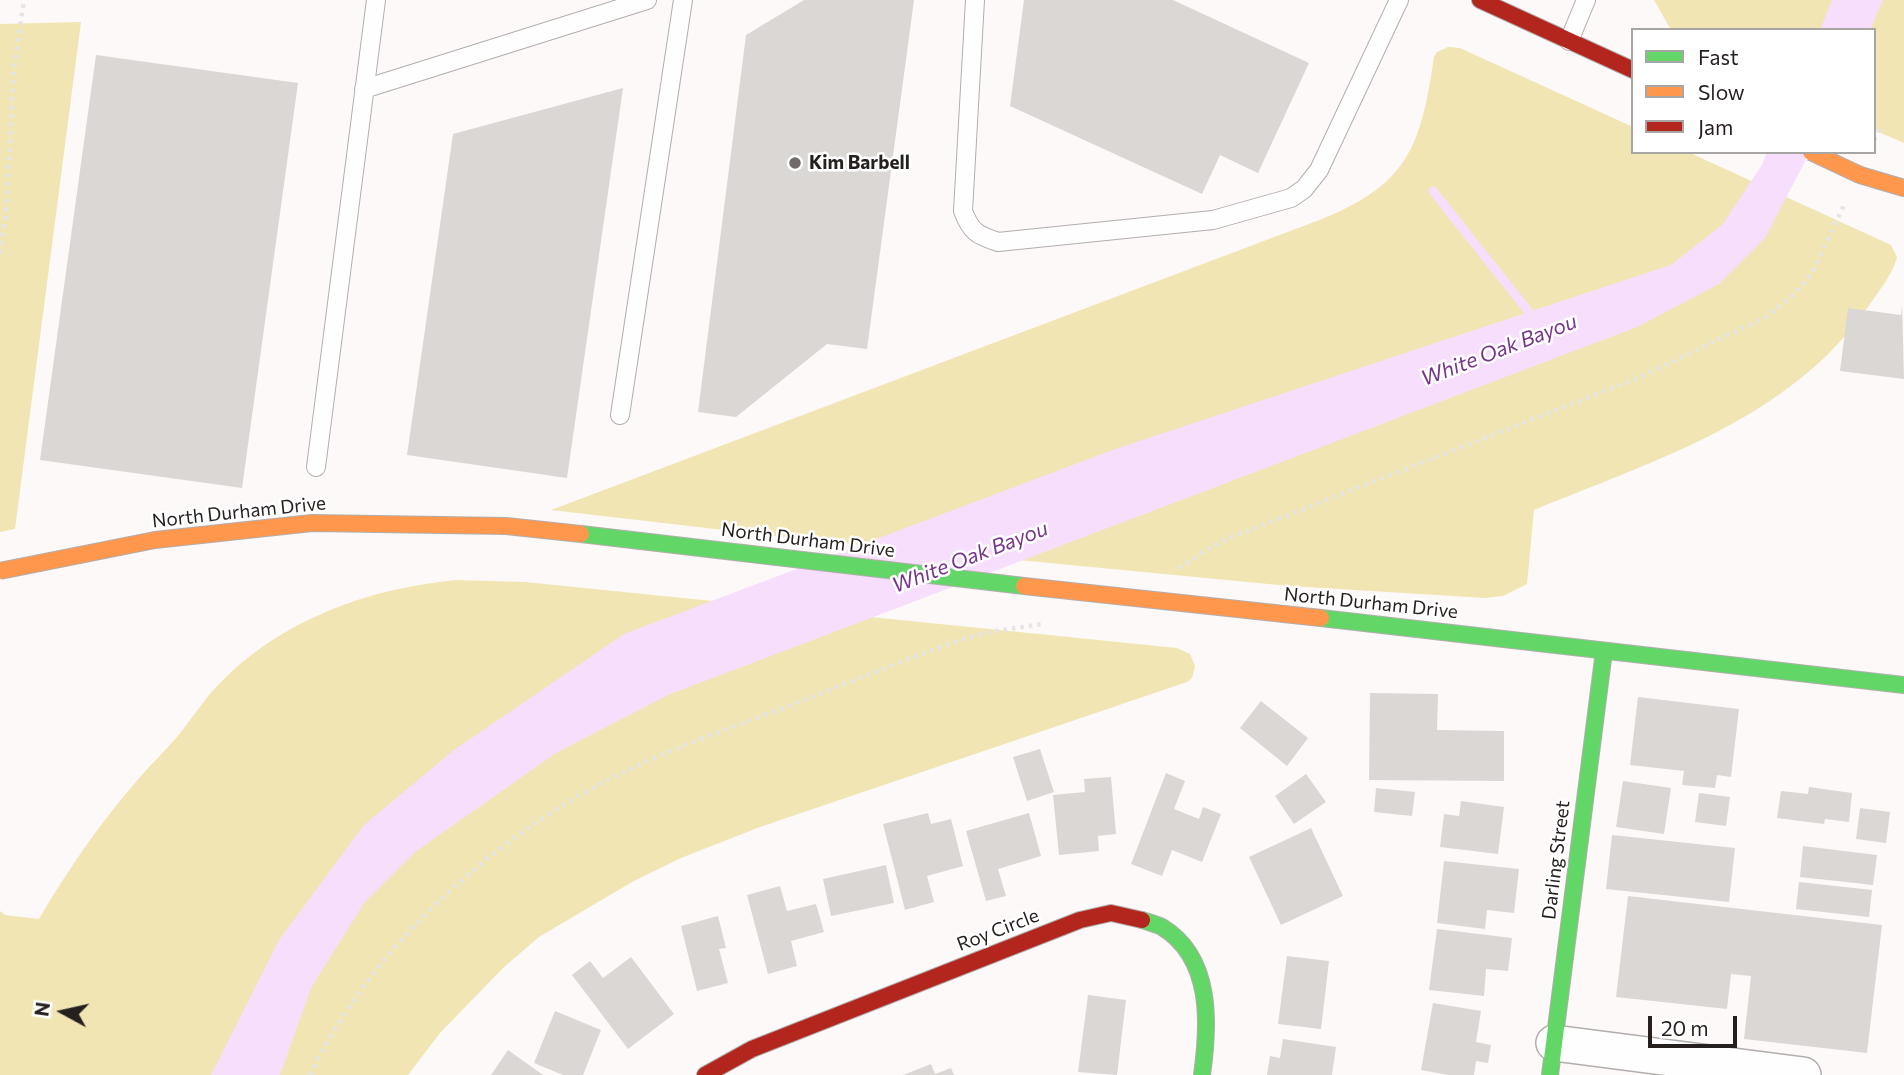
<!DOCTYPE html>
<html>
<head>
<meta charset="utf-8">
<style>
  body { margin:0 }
  #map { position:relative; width:1904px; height:1075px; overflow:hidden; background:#fdf9f8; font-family:Commissioner,sans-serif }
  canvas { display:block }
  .legend { position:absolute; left:1631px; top:28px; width:245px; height:126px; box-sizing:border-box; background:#fff; border:2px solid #a8a5a5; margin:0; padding:9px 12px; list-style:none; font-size:21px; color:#251f1e }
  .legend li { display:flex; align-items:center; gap:14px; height:35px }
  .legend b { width:35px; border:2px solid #a8a5a5 }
  .north { position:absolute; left:28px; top:977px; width:70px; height:70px; -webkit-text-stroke:5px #fff; paint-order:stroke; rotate:278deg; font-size:19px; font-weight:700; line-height:28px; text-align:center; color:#251f1e }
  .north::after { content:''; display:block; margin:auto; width:24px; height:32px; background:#251f1e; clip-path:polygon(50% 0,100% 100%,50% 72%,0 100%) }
  .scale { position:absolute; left:1648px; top:1016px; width:89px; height:32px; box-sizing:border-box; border:4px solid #251f1e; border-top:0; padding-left:9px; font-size:21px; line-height:24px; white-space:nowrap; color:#251f1e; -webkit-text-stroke:5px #fff; paint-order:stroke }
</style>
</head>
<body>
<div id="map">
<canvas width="1904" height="1075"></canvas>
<ul class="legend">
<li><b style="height:9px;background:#63d668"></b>Fast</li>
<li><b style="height:9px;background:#ff974d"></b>Slow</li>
<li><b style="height:9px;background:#b3261e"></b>Jam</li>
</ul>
<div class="north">N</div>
<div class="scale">20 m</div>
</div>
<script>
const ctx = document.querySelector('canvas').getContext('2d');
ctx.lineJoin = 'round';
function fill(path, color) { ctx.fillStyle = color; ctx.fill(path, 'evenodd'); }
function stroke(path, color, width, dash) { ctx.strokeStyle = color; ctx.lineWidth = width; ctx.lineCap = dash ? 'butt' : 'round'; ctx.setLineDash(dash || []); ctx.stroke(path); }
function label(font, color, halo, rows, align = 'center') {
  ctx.font = font + ' Commissioner,sans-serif'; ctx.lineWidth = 5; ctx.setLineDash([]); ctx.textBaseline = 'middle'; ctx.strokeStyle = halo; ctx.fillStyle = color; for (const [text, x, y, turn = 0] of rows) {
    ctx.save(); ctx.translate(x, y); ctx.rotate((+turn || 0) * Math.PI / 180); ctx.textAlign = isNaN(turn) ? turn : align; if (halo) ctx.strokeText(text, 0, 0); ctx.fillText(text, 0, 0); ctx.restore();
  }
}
const green = new Path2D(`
  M1654 0H1904V143L1874 130V30H1671Z
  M81 22 15 529 0 532V24Z
  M1448 47 1460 48 1633 127V152H1688L1891 245 1897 257C1893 274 1878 292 1868 307 1789 420 1655 460 1534 510L1527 584 1503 596 1485 598 1289 586 810 540 551 510 1322 219C1409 184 1421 145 1434 57L1437 52Z
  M456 580 525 582 1177 648 1190 654 1195 666 1192 678 1187 682 760 827 681 858 632 882 539 937 504 967 440 1033 408 1075H0V911L5 915 39 919C68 869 102 820 141 776 153 762 166 750 177 737 191 720 202 702 217 686 280 620 366 589 456 580Z`);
const water = new Path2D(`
  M1832 0H1883L1870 30H1820Z
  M1767 152H1810L1765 238 1719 284 1637 327 668 695 556 753 415 852 364 903 311 988 280 1075H211L279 940 364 825 454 750 624 634 1118 448 1671 265 1722 225 1762 165Z`);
const stream = new Path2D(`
  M1433 191 1536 321`);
const building = new Path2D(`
  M804 0H914L867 349 827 344 736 417 698 412 746 35Z
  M1024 0H1173L1309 63 1258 173 1220 155 1202 194 1010 106Z
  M96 55 298 83 242 488 40 460Z
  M623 88 567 478 407 455 453 134Z
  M1902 304 1904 379 1840 371 1848 308 1901 315Z
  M1370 693 1438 694 1437 730 1504 731V781L1369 780Z
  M1638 697 1739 709 1731 777 1717 775 1715 788 1682 785 1684 771 1630 765Z
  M1261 701 1308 738 1287 766 1240 728Z
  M1040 749 1054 792 1027 801 1013 757Z
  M1166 773 1185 781 1174 809 1199 819 1203 807 1221 814 1202 862 1172 850 1162 876 1131 864Z
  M1306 774 1326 802 1294 824 1275 796Z
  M1111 777 1116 834 1098 836 1099 851 1059 855 1053 795 1085 792 1084 779Z
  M1623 781 1671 788 1664 834 1616 827Z
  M1809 787 1852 793 1849 822 1825 819 1824 824 1777 818 1781 791 1808 794Z
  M1376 788 1415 792 1412 816 1374 812Z
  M1699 793 1730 797 1726 826 1695 822Z
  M1461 801 1504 807 1498 854 1440 847 1444 814 1459 816Z
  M1860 808 1890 812 1886 843 1856 839Z
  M928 813 931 824 951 819 963 866 927 876 934 902 905 910 883 824Z
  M1029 813 1041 856 998 869 1006 896 986 901 966 831Z
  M1311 828 1343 896 1281 925 1249 857Z
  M1612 835 1735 848 1729 902 1606 889Z
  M1803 846 1877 855 1873 885 1800 877Z
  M1444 861 1519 869 1514 913 1487 910 1485 929 1437 923Z
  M886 865 894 903 831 916 823 879Z
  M1799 882 1872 890 1869 917 1796 909Z
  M780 886 787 911 816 904 824 932 791 941 797 966 768 974 747 895Z
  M1628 896 1882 925 1867 1053 1744 1039 1751 976 1731 974 1727 1009 1616 997Z
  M718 916 726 948 719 949 728 983 697 991 681 926Z
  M1437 929 1512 938 1508 971 1486 969 1484 996 1429 990Z
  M1287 956 1329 961 1321 1029 1278 1024Z
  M631 957 674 1014 628 1049 572 975 590 961 603 978Z
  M1088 995 1126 1000 1117 1075 1078 1072Z
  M1433 1003 1481 1011 1476 1042 1491 1045 1488 1063 1476 1061 1474 1075H1448L1421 1070Z
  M555 1011 601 1030 583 1075H563L534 1063Z
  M1283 1039 1336 1047 1332 1075H1267L1270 1056 1280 1058Z
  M508 1050 543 1075H491Z
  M931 1064 935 1074 951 1068 954 1075H903Z`);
const path = new Path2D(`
  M1874 140 1879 129
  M0 253 6 216 14 70 24 0
  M1179 568 1206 550 1227 539 1638 378 1766 317 1795 294 1812 273 1844 205
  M310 1075C370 950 488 841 610 779 668 749 731 728 791 705 832 689 873 673 914 657 934 650 954 641 974 636 996 630 1019 628 1042 624`);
const lane = new Path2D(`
  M975 0 963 211C971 232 977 235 998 242L1213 220 1291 198 1304 189 1319 170 1399 0
  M1569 41 1586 0
  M364 89 647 0
  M620 415 683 0
  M316 467 376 0`);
const street = new Path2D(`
  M1554 1043 1803 1075`);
const fast = new Path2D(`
  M1321 618 1904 685
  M1142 920C1148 922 1156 924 1162 927 1213 958 1209 1025 1202 1075
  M1550 1075 1604 651`);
const slow = new Path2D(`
  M1860 175 1904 188`);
const jam = new Path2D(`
  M1480 0 1633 70
  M705 1075 752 1049 1080 920 1111 913 1142 920`);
const fastBridge = new Path2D(`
  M581 534 1024 586`);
const slowBridge = new Path2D(`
  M1811 152 1860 175
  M0 571 155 540 312 523 506 526 581 534
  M1024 586 1321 618`);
const markers = [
  [795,163,7,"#716b6a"]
];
const poiNames = [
  ["Kim Barbell",809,163]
];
const streetNames = [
  ["North Durham Drive",239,512,-6],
  ["North Durham Drive",808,540,7],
  ["North Durham Drive",1371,603,6],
  ["Darling Street",1556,860,-83],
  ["Roy Circle",998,930,-21]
];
const waterNames = [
  ["White Oak Bayou",1499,350,-21],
  ["White Oak Bayou",970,557,-21]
];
fill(green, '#f1e5b4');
fill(water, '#f7defc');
stroke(stream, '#f7defc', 9);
fill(building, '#dbd7d5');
stroke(lane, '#b2aead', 20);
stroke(street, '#b2aead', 38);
stroke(fast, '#b2aead', 18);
stroke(slow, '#b2aead', 18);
stroke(jam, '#b2aead', 18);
stroke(path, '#e6e5e4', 4.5, [3.5, 5]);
stroke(lane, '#fffefe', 18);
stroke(street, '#fffefe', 35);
stroke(fast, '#63d668', 16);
stroke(slow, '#ff974d', 16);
stroke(jam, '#b3261e', 16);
stroke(fastBridge, '#b2aead', 18, []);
stroke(slowBridge, '#b2aead', 18, []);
stroke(fastBridge, '#63d668', 16);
stroke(slowBridge, '#ff974d', 16);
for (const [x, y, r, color] of markers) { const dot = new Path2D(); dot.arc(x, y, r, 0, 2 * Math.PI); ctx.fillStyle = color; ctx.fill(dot); stroke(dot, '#fff', 2.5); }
label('bold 19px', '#251f1e', '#fff', poiNames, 'left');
label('19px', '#251f1e', '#fff', streetNames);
label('italic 21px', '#763589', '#fff', waterNames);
</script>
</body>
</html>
